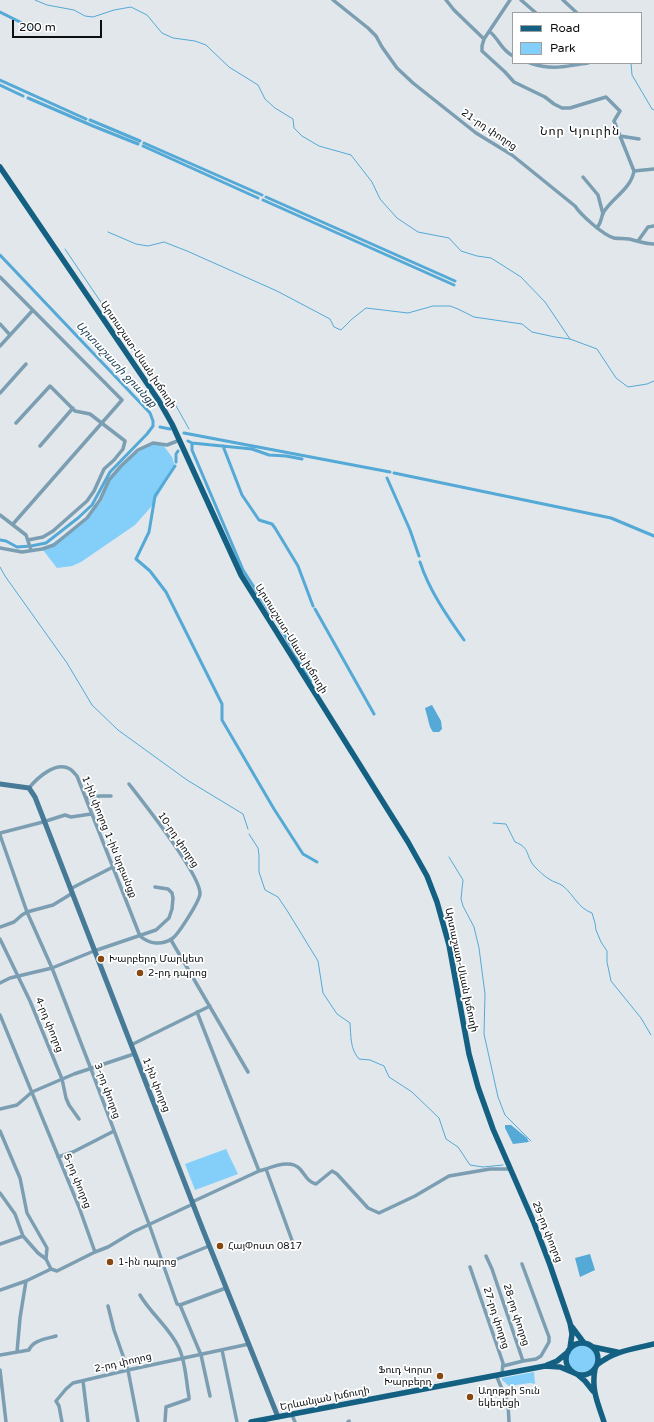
<!DOCTYPE html>
<html>
<head>
<meta charset="utf-8">
<style>
  body { margin:0 }
  #map { position:relative; width:654px; height:1422px; overflow:hidden; background:#e1e7eb; font-family:"Varela Round",sans-serif }
  canvas { display:block }
  .legend { position:absolute; left:512px; top:12px; width:130px; height:52px; box-sizing:border-box; background:#fff; border:1px solid #9e9f9f; margin:0; padding:5px 7px; list-style:none; font-size:12px; color:#0c0e0f }
  .legend li { display:flex; align-items:center; gap:8px; height:20px }
  .legend b { width:20px; border:1px solid #9e9f9f }
  .scale { position:absolute; left:12px; top:20px; width:90px; height:18px; box-sizing:border-box; border:2px solid #0c0e0f; border-top:0; padding-left:5px; font-size:12px; line-height:14px; white-space:nowrap; color:#0c0e0f; -webkit-text-stroke:3px #fff; paint-order:stroke }
</style>
</head>
<body>
<div id="map">
<canvas width="654" height="1422"></canvas>
<ul class="legend">
<li><b style="height:5px;background:#136083"></b>Road</li>
<li><b style="height:11px;background:#83cffa"></b>Park</li>
</ul>
<div class="scale">200 m</div>
</div>
<script>
const ctx = document.querySelector('canvas').getContext('2d');
ctx.lineJoin = 'round';
function fill(path, color) { ctx.fillStyle = color; ctx.fill(path, 'evenodd'); }
function stroke(path, color, width, dash) { ctx.strokeStyle = color; ctx.lineWidth = width; ctx.lineCap = dash ? 'butt' : 'round'; ctx.setLineDash(dash || []); ctx.stroke(path); }
function label(font, color, halo, rows, align = 'center') {
  ctx.font = font + ' "Varela Round","Noto Sans Armenian",sans-serif'; ctx.lineWidth = 3.5; ctx.setLineDash([]); ctx.textBaseline = 'middle'; ctx.strokeStyle = halo; ctx.fillStyle = color; for (const [text, x, y, turn = 0] of rows) {
    ctx.save(); ctx.translate(x, y); ctx.rotate((+turn || 0) * Math.PI / 180); ctx.textAlign = isNaN(turn) ? turn : align; if (halo) ctx.strokeText(text, 0, 0); ctx.fillText(text, 0, 0); ctx.restore();
  }
}
const green = new Path2D(`
  M151 444 163 445 172 457 175 467 151 507 135 525 81 562 72 566 57 568 43 550 83 522 101 502 109 480 132 456Z
  M226 1149 238 1174 195 1190 185 1164Z
  M568 1358a14 14 0 1 1 28 0a14 14 0 1 1-28 0Z
  M534 1372 535 1384 530 1383 509 1386 502 1380V1378Z`);
const water = new Path2D(`
  M432 705 441 721 442 729 439 732H433L430 727 425 708Z
  M505 1125H511L527 1138 529 1142 513 1144 505 1128Z
  M590 1254 595 1270 580 1277 575 1258Z`);
const stream = new Path2D(`
  M35 0 47 5 74 10 85 16 93 17 114 10 131 7 147 15 162 33 173 38 195 41 206 45 229 67 258 85 265 99 275 108 293 119 294 128 302 136 319 146 351 155 372 182 380 199 397 218 418 232 449 238 461 251 477 256 491 258 521 277 545 302 570 339
  M631 63 632 75 652 109 654 110
  M108 232 136 244 148 246 164 242 187 251 277 291 330 319 334 327 341 330 352 319 366 308 408 313 433 306H450L458 309 474 317 522 324 532 332 555 337 570 339 597 349 616 378 628 387 647 384 654 381
  M65 249 142 363 175 404 189 429
  M0 567 5 576 67 663 92 705 118 730 187 780 243 814 248 829
  M493 823 506 824 515 842C531 848 525 856 535 867 539 871 544 876 549 879 553 882 559 883 563 886 574 895 578 908 592 913L595 923 596 930 601 942 607 951V962L611 981 641 1018 651 1035
  M249 834 258 848 259 855V872L265 890 278 897 288 912 318 961 323 993 337 1014 350 1023C351 1036 350 1049 359 1059L370 1060 384 1066 389 1077 412 1092 439 1118 446 1139 458 1147 470 1165 483 1167 503 1165
  M449 857 463 880 461 899 463 906 474 927 479 948 485 994 484 1034 498 1097 505 1115 531 1141`);
const canal = new Path2D(`
  M0 12 32 28
  M0 80 86 119
  M0 85 23 96
  M28 98 93 126 138 144
  M90 120 140 141
  M144 143 262 195
  M143 146 258 198
  M266 197 455 281
  M263 200 454 285
  M0 255 150 413 153 421V426L147 434 110 472 92 505 78 518 46 543 31 546 17 547 6 541 0 540
  M160 427 170 429
  M184 433 390 472
  M188 441 192 443 252 449 269 455 286 456 302 459
  M192 443V450L243 570 275 620
  M223 446 242 495 259 520 272 524 275 528 298 566 313 606
  M176 462V454L178 451
  M175 466 155 496 149 532 136 559 150 571 166 592 222 704V720L274 809 303 854 317 862
  M394 473 611 518 654 536
  M387 478 410 530 419 556
  M420 562C429 590 447 616 464 640
  M315 609 374 714
  M277 622 311 681`);
const minor = new Path2D(`
  M333 0 368 28 376 36 382 47 397 68 413 83 476 133 512 155 575 206C581 215 603 235 614 238 619 239 624 238 629 239 637 241 645 244 654 244
  M446 0 454 10 484 39
  M510 0 484 39 482 46V51L505 72 514 82 545 97 554 104 562 108H570L606 97 620 111 614 121 634 171C631 189 612 198 603 213 601 218 602 221 597 228
  M521 0 536 13
  M563 0 577 13
  M490 32C500 40 500 49 513 56
  M530 63C555 71 564 66 588 63
  M620 136 639 139
  M634 171 654 169
  M583 177 598 195 603 214
  M638 241 648 227 654 226
  M0 277 122 400 13 524
  M0 324 10 335
  M0 346 33 310
  M0 393 26 364
  M16 423 50 386 75 411 90 414 125 441 123 449 114 460 104 469 94 491 87 501 53 531 43 537 28 540
  M40 446 73 408
  M0 515 26 535 31 550
  M0 548 22 552 42 549 54 545 87 518 100 500 109 480 121 466 138 450 153 443 167 445 180 440
  M29 788C38 777 56 761 70 769 73 771 75 774 77 776L140 936C149 944 162 946 173 938 179 933 199 902 200 894 201 875 143 802 129 784
  M86 798 100 796H111
  M0 833 43 822 65 815 71 817 91 814
  M0 835 27 912 52 968 91 1069 149 1224 177 1304 180 1305 201 1355 210 1396
  M70 889 113 867
  M0 927 14 922 22 915 27 912 53 905 71 894
  M0 939 30 1001 62 1079 66 1098 69 1105 79 1119
  M171 940 248 1072
  M0 983 10 978 52 968 94 951 156 930 169 918 172 909 173 898 172 893 168 889 155 887
  M197 1012 259 1171
  M0 1015 79 1207 95 1252 108 1247 133 1232 193 1204
  M131 1045 210 1006
  M0 1109 17 1105 32 1092 74 1074 134 1054
  M0 1131 20 1178 27 1213 47 1248 46 1259
  M58 1157 73 1152 114 1131
  M266 1169C276 1165 292 1160 300 1169 306 1176 307 1181 316 1184L332 1171 337 1174 368 1208 379 1213 415 1196 449 1176 490 1169H511
  M0 1193 15 1214 23 1236 38 1253 46 1259 51 1269 57 1271 95 1252
  M192 1202 259 1171 266 1169 293 1243
  M0 1244 23 1236
  M486 1256 492 1269 523 1361
  M163 1265 209 1246
  M470 1267 503 1363 502 1374
  M0 1290 26 1281 51 1269
  M140 1295C151 1314 170 1328 179 1348 186 1363 186 1381 189 1397V1399L186 1400 166 1407 165 1422
  M180 1305 226 1288
  M108 1306 114 1330 128 1370 138 1422
  M222 1350 237 1422
  M17 1352 20 1318 26 1281
  M0 1355 29 1350C33 1340 46 1339 56 1336
  M503 1366 523 1361 536 1359 541 1356 549 1342V1337L522 1264
  M0 1370 6 1422
  M496 1375 508 1403 509 1422
  M83 1381 88 1422
  M292 1415 295 1422
  M62 1422 59 1406 56 1401 66 1389 73 1383 128 1370 249 1344
  M348 1422 349 1421`);
const secondary = new Path2D(`
  M0 784 29 788 35 797 203 1230 278 1417`);
const primary = new Path2D(`
  M0 167 159 401 172 424 241 575 408 842 427 876 437 902 449 945 469 1054 478 1087 493 1129 534 1223 550 1265 570 1323 572 1334 570 1348
  M572 1327 584 1343
  M566 1359a16 16 0 1 1 32 0a16 16 0 1 1-32 0Z
  M593 1347 617 1352
  M547 1365 557 1361 568 1352
  M597 1365C614 1351 633 1349 654 1344
  M595 1369C591 1390 598 1403 604 1422
  M578 1375 585 1381 593 1391
  M251 1422 545 1366 560 1367 572 1372`);
const markers = [
  [101,959,4,"#874711"],
  [140,973,4,"#874711"],
  [220,1246,4,"#874711"],
  [110,1262,4,"#874711"],
  [440,1376,4,"#874711"],
  [470,1397,4,"#874711"]
];
const streetNames = [
  ["21-րդ փողոց",489,130,34],
  ["Արտաշատ-Սևան խճուղի",138,355,56],
  ["Արտաշատ-Սևան խճուղի",291,639,58],
  ["1-ին փողոց 1-ին նրբանցք",109,837,68],
  ["10-րդ փողոց",178,840,56],
  ["Արտաշատ-Սևան խճուղի",461,970,78],
  ["4-րդ փողոց",49,1025,68],
  ["1-ին փողոց",156,1085,68],
  ["3-րդ փողոց",107,1091,70],
  ["5-րդ փողոց",77,1181,68],
  ["29-րդ փողոց",547,1232,68],
  ["28-րդ փողոց",516,1315,72],
  ["27-րդ փողոց",496,1318,72],
  ["2-րդ փողոց",123,1363,-13],
  ["Երևանյան խճուղի",325,1399,-11]
];
const poiNames = [
  ["Խարբերդ Մարկետ",109,959],
  ["2-րդ դպրոց",148,973],
  ["ՀայՓոստ 0817",228,1246],
  ["1-ին դպրոց",118,1262],
  ["Ֆուդ Կորտ",432,1370,"right"],
  ["Խարբերդ",432,1382,"right"],
  ["Աղոթքի Տուն",478,1391],
  ["եկեղեցի",478,1403]
];
const waterNames = [
  ["Արտաշատի ջրանցք",116,365,47]
];
const quarterNames = [
  ["Նոր Կյուրին",580,132]
];
fill(green, '#83cffa');
fill(water, '#54a9d6');
stroke(stream, '#54a9d6', 1);
stroke(canal, '#54a9d6', 3);
stroke(minor, '#7c9eb2', 3.5);
stroke(secondary, '#467a97', 5);
stroke(primary, '#136083', 5.5);
for (const [x, y, r, color] of markers) { const dot = new Path2D(); dot.arc(x, y, r, 0, 2 * Math.PI); ctx.fillStyle = color; ctx.fill(dot); stroke(dot, '#fff', 1.5); }
label('10px', '#0c0e0f', '#fff', streetNames);
label('10px', '#0c0e0f', '#fff', poiNames, 'left');
label('italic 11px', '#1c4155', '#fff', waterNames);
ctx.letterSpacing = '1px';
label('12px', '#0c0e0f', '#fff', quarterNames);
ctx.letterSpacing = '0px';
</script>
</body>
</html>
